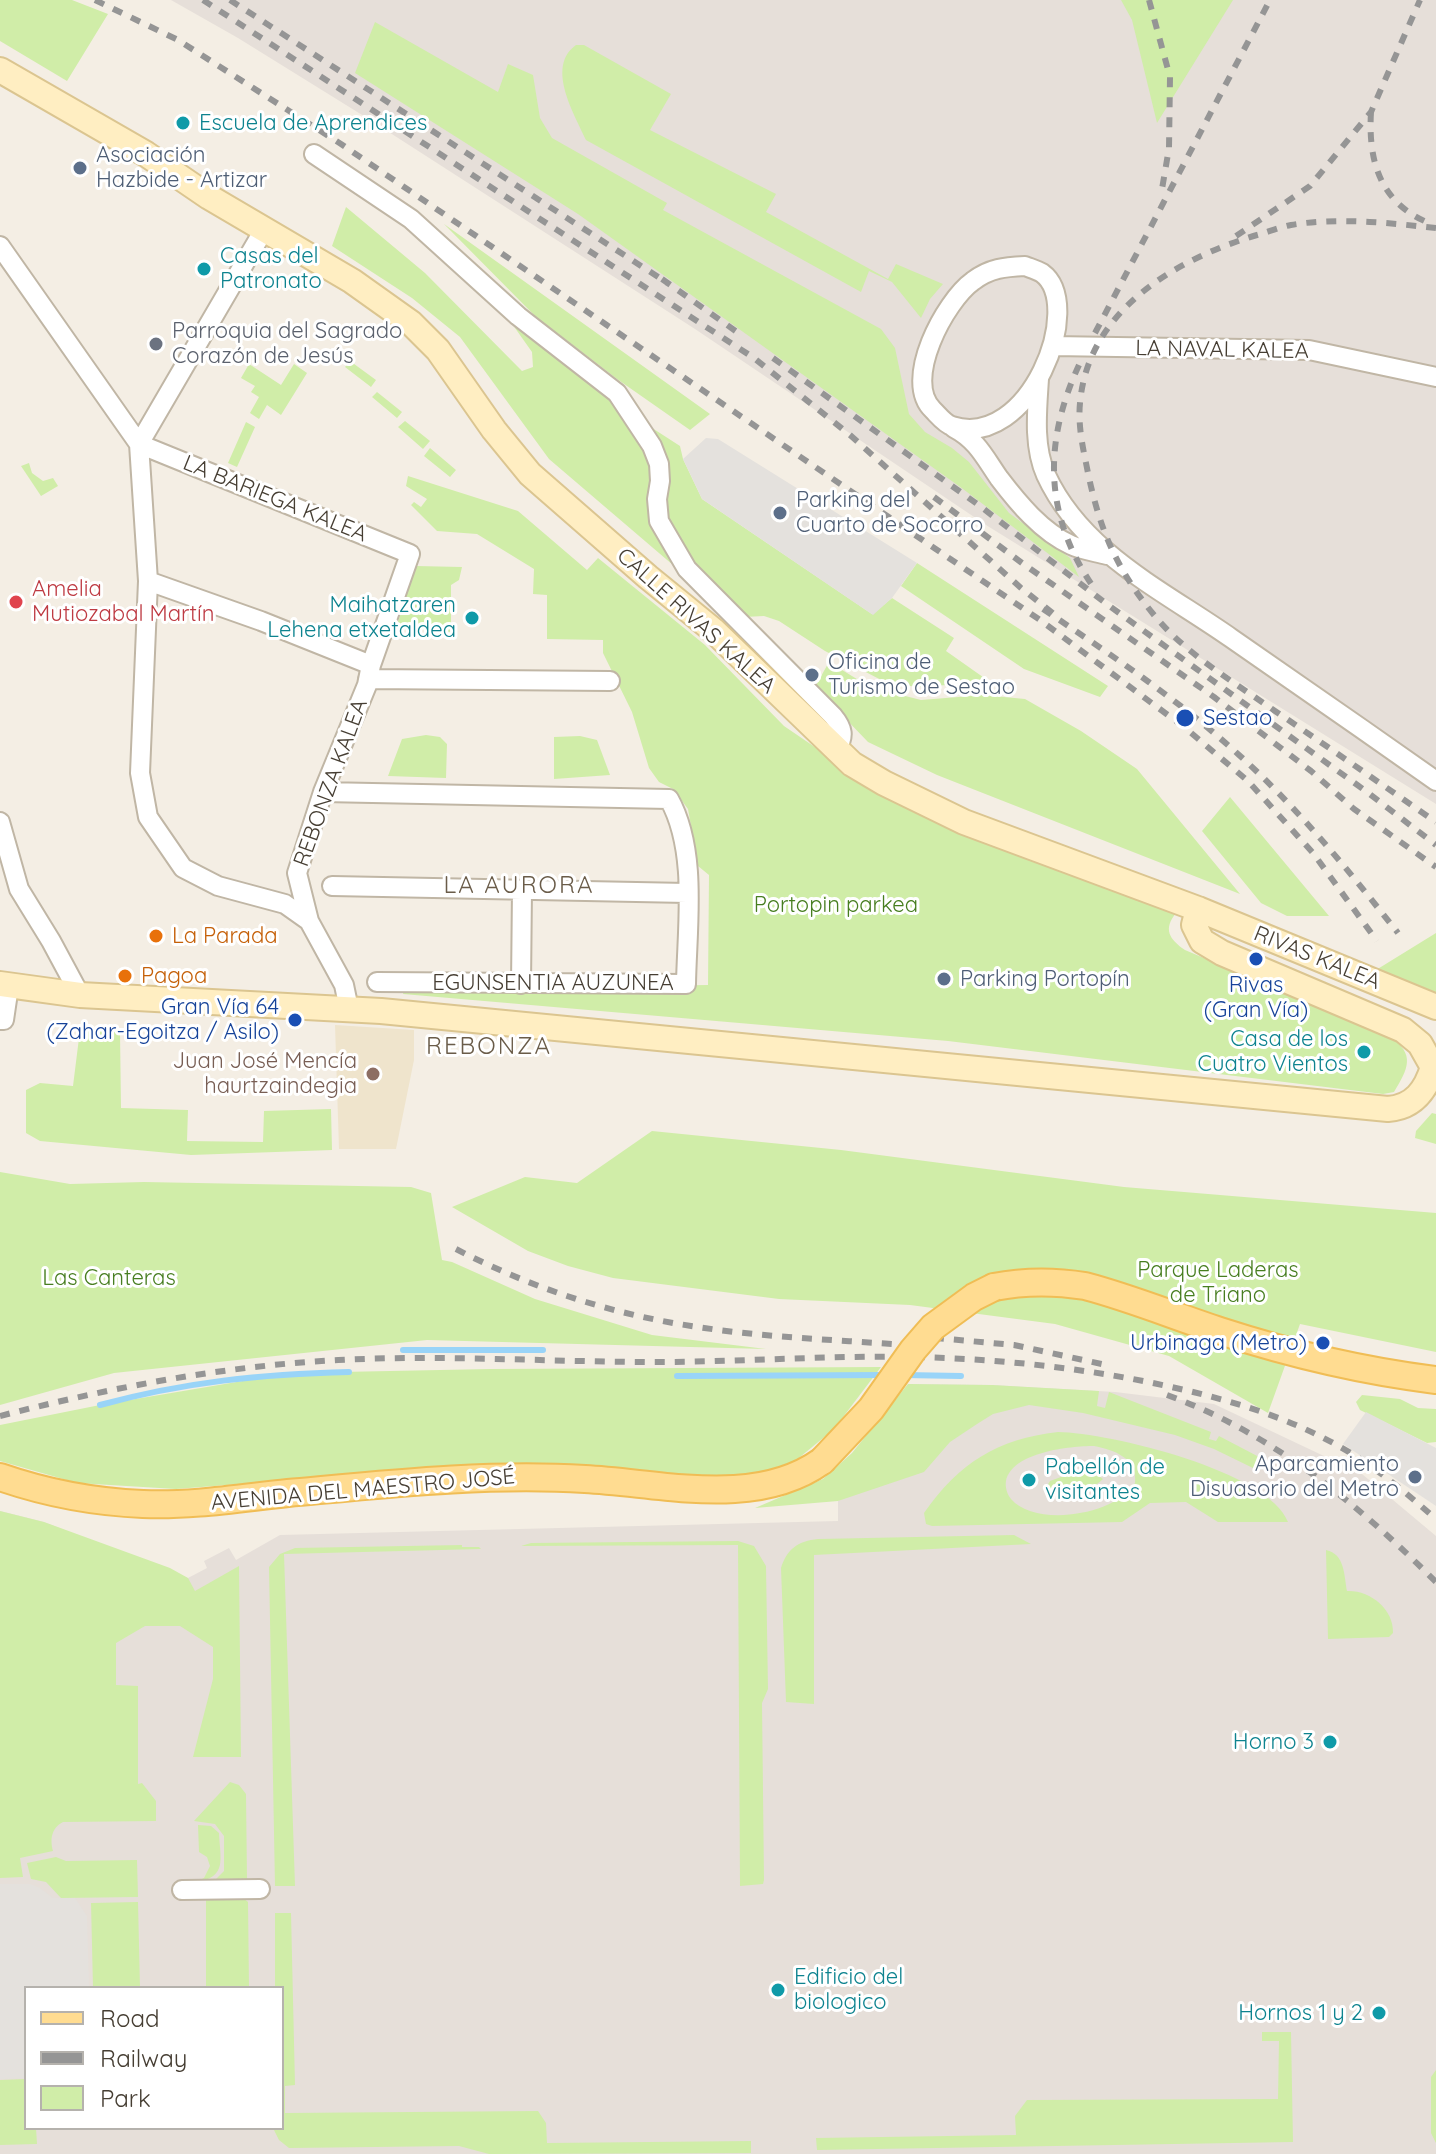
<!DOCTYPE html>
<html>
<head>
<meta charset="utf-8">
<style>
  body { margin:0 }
  #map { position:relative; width:1436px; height:2154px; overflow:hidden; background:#f4eee4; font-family:Quicksand,sans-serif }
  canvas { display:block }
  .legend { position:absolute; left:24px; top:1986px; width:260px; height:144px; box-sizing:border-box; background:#fff; border:2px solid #b5b2ad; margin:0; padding:10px 14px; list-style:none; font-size:24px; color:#463e33 }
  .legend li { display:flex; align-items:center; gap:16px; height:40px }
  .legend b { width:40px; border:2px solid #b5b2ad }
</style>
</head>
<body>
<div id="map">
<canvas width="1436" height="2154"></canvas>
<ul class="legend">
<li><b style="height:10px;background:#ffdc91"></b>Road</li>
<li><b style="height:10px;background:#959595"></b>Railway</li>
<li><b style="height:22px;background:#d0eda8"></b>Park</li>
</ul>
</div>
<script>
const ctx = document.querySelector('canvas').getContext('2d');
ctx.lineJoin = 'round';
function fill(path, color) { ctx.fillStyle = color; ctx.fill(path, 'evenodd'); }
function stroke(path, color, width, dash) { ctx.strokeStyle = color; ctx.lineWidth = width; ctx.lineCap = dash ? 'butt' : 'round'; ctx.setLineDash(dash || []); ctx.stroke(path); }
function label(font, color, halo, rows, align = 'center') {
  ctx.font = font + ' Quicksand,sans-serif'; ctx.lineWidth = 6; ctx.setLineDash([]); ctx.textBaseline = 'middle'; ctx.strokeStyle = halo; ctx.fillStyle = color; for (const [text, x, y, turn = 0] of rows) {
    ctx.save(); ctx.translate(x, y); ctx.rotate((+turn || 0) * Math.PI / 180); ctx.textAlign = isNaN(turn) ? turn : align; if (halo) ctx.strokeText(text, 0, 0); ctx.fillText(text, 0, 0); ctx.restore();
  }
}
const industrial = new Path2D(`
  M171 0H1436V804L986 525 695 329 367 118 238 38Z
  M908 1384 992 1385 1115 1392 1214 1404 1362 1474 1436 1536V2154H0V1511L44 1522 188 1578 207 1568 204 1561 229 1548 236 1560 280 1535 838 1521V1501L859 1486 873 1463ZM26 1988H282V2128H26Z`);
const education = new Path2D(`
  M335 1025 414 1030V1060L396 1149H339Z`);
const green = new Path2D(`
  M0 0H72L108 14 67 81 0 41Z
  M1121 0H1233L1157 123 1132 20Z
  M375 22 498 92 508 64 533 75 540 118 552 138 667 203 663 210 881 329 895 348 909 414 925 432 952 448 969 462 1009 513 1070 558 1079 577 963 489 578 214 355 73Z
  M576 45H584L671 94 650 130 776 194 766 212 888 279 896 264 943 284 930 299 921 318 892 282 869 271 861 292 586 140C575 115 545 67 576 45Z
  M346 207 425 273 522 371 533 367 532 352 498 304 611 399 645 445 654 470V525L673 565 549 459 460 337 412 298 332 246Z
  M444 224 710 414 690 430 617 379 535 316Z
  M350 361 376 380 371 387 345 367Z
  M249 364 281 385 294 364 307 373 281 415 267 405 259 419 250 413 259 397 251 392 255 386 241 378Z
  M377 392 402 412 397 418 372 397Z
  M405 421 430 441 423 449 398 427Z
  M246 422 255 427 237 467 228 463Z
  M649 426 680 446 683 459 702 499 872 614 892 598 954 638 946 651 990 682 918 687 887 683 825 651 779 621 764 616 744 617C728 601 709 586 695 568 661 529 657 475 649 426Z
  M430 448 456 470 450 477 424 456Z
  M29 463 32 473 43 481 53 478 58 486 41 496 21 466Z
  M408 476 518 511 587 570 598 558 705 645 784 726 850 771 1176 913C1163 929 1169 939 1185 950L1390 1037C1416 1054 1408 1069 1394 1092L1383 1094 948 1041 403 994 405 989 708 985 709 875 698 866 688 809 673 789 659 782 649 768 632 712 603 653V640L547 639V595L533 594 534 569 477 534 437 531 411 505 414 502 421 507 427 499 406 486Z
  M917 563 1108 686 1100 697 1024 669 901 586Z
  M416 566 462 567 459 580 451 585V632L397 625Z
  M829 662 870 687 921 700 983 695 1025 699 1081 731 1137 769 1240 894 937 775 868 742 815 687Z
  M426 735 440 737 447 744 446 778 388 776 402 739Z
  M580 736 597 740 610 775 554 779V737Z
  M1230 797 1329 916H1287L1261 903 1202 831Z
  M1436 933V1002L1376 970Z
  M80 1030 120 1032 121 1108 188 1110 187 1141 263 1142 264 1111 331 1109 332 1150 191 1155 40 1141 26 1133V1090L40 1083 73 1086Z
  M1432 1113 1436 1114V1144L1415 1138 1416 1131Z
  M652 1131 841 1150 1124 1187 1436 1213V1352L1300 1324 1268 1413 1169 1356 1055 1324 910 1305 779 1299 613 1278 568 1266 528 1251 452 1207 525 1177 577 1183Z
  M0 1172 70 1184 144 1182 411 1187 431 1193 442 1260 452 1262 535 1299 652 1335 766 1349 427 1340 114 1373 0 1405Z
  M881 1367 834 1429 783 1471 720 1479 454 1467 176 1489 77 1483 0 1461V1425L100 1405 290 1373 490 1369Z
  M908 1384 992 1385 1099 1391 1097 1406 1105 1408 1109 1392 1211 1432 1209 1439 1216 1441 1219 1436 1261 1458 1255 1469 1214 1449 1175 1435 1083 1413 1029 1405 993 1414 977 1424 950 1442 924 1472 838 1501 755 1508 823 1479 852 1453Z
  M1362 1395 1400 1399 1418 1408 1436 1409V1442L1427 1443 1360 1410 1356 1402Z
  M1058 1432C1110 1433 1269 1471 1288 1522H1218L1186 1502 1150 1503 1122 1522 932 1526 926 1524 924 1513C959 1463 997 1439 1058 1432ZM1094 1446C1114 1450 1138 1458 1135 1483 1116 1515 1036 1528 1011 1499 1007 1494 1005 1487 1006 1481 1012 1452 1070 1446 1094 1446Z
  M1072 1473H1095L1103 1479C1089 1493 1063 1498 1045 1489L1050 1481Z
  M0 1511 44 1522 170 1568 188 1578 195 1591 239 1566 241 1757H193L213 1679V1647L180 1626H145L116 1643V1685L138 1686V1784L142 1783 156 1801V1821L63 1822C51 1828 50 1840 53 1851L20 1858 23 1877 0 1878Z
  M1014 1535 1031 1544 814 1555V1704L786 1702 781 1568C787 1549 798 1541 818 1539Z
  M738 1541 754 1546 766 1566 768 1689 762 1703 764 1880 763 1884 740 1886 738 1545 521 1546 531 1543Z
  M462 1545V1547H479L481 1549 284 1554 295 1886H275L269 1567 280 1554 295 1548Z
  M1326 1550C1345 1554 1344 1575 1347 1591 1370 1590 1394 1609 1393 1633L1389 1637 1328 1639Z
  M230 1782 239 1785 246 1794 247 1879 241 1884H211L224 1871V1836L215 1824 194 1821Z
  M198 1825 211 1826 219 1833C220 1859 228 1878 195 1882L204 1878 210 1866 207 1857 199 1852Z
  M56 1857 66 1861 137 1860 138 1897 61 1898 46 1882 31 1879 27 1863Z
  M243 1898 248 1902 249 1988H206V1899Z
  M138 1902 140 1988H93L91 1903Z
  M275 1913H291L295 2085 285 2086V2113L538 2111 546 2123 547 2143 751 2141V2153L489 2154 459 2146 289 2148 279 2140 274 2130 282 2128V1988H275Z
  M1262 2032H1291L1293 2142 817 2150 816 2138 1016 2135 1015 2116 1027 2100 1278 2099 1279 2041H1262Z
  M1436 2070V2143L1431 2133V2077Z
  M26 2079V2128H36L37 2144 0 2145V2080Z`);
const parking = new Path2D(`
  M706 438 718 439 917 563 892 598 873 615 702 499 683 459Z
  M1366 1412 1436 1448V1506L1343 1444Z
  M0 1884H30L40 1888 53 1898H75L87 1916 89 1988H26V2078L0 2079Z`);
const stream = new Path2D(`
  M403 1350H543
  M904 1375 961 1376
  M677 1376 885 1375
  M100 1405C184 1382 262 1374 349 1372`);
const street = new Path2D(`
  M314 154 411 219 518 316 617 393 652 446 659 464 660 481 657 499 659 521 687 569 833 716C843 728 845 736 836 750
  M0 246 139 444
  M1025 266C1030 268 1037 270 1042 273 1086 305 1029 451 952 426 945 424 938 415 933 410 902 381 945 301 973 281 990 268 1005 267 1025 266Z
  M1053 346 1309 350 1436 377
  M1039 379C1037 410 1033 446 1046 475 1082 553 1164 591 1231 638 1299 685 1368 733 1436 781
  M954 428C977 440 985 458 999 478 1018 503 1042 532 1071 545 1082 550 1096 552 1107 555
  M139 444 410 554 371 665 367 685 323 792 297 873 309 921 344 985 349 1009
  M139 444 148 581 140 773 148 817 183 868 218 886 285 904 309 921
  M139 444 265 228
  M148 581 261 621 371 665
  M368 679 610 681
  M323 792 669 799C698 851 687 926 686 984L377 982
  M0 822 19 889 51 941 80 995
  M332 886 687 893
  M521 984 522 890
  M0 1020H4L9 986
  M182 1890 260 1889`);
const secondary = new Path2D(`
  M0 70 146 154 209 197 352 281 411 323 438 350 494 430 530 474 648 577 713 630 852 764 884 783 964 822 1198 909 1436 1007
  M0 984 80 995 381 1011 1388 1109C1414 1107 1426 1090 1433 1067L1420 1044 1403 1030 1222 953 1202 941 1194 925 1198 909`);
const primary = new Path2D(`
  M994 1287C1024 1281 1054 1281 1085 1286 1131 1298 1174 1316 1220 1331 1291 1354 1362 1371 1436 1380
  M0 1477C46 1493 94 1502 143 1504 192 1506 240 1498 288 1493 387 1484 486 1473 585 1479 662 1483 755 1509 822 1461`);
const rail = new Path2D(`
  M95 0 178 40 341 144 1040 620 1184 727 1248 781 1313 853 1377 941
  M203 0 754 358 850 435 1021 588 1054 614
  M230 0 669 284
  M1149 0 1170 77 1169 148 1161 195
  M1371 112C1368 161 1380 203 1429 223
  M1436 228C1389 223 1338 217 1291 225 1280 227 1268 232 1257 235 1176 259 1088 310 1080 403 1078 423 1082 444 1086 463 1098 525 1114 566 1154 615 1186 654 1231 680 1272 709 1327 746 1381 784 1436 822
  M1236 236 1310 186 1371 112 1420 0
  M662 279 737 332
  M1095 333 1270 0
  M773 358 980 506 1108 605 1367 792 1436 845
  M1079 365C1043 443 1044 516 1094 588
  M934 497 1022 563 1214 697 1311 771 1354 809 1436 867
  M1043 609C1110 654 1179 700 1239 755 1298 808 1349 871 1398 933
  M456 1249C531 1288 614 1315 698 1327 775 1339 852 1340 929 1347
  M914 1336 1014 1345 1111 1366
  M1167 1395C1272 1433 1358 1504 1436 1582
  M0 1416C101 1390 203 1370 307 1362 423 1353 540 1362 656 1362 743 1362 830 1355 916 1357 1000 1359 1085 1368 1167 1386 1226 1399 1282 1415 1335 1444 1372 1464 1404 1491 1436 1519`);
const primaryBridge = new Path2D(`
  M822 1461 871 1409 913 1350 933 1327 974 1297 994 1287`);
const markers = [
  [183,123,8,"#0f9aa8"],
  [80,168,8,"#5c6f8a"],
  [204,269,8,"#0f9aa8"],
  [156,344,8,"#6b7280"],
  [780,513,8,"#5c6f8a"],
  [16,602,8,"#e0444e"],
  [472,618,8,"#0f9aa8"],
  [812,675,8,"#5c6f8a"],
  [1185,718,10,"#1a4fb4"],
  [156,936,8,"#e8710a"],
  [1256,959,8,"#1a4fb4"],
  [125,976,8,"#e8710a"],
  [944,979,8,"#5c6f8a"],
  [295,1020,8,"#1a4fb4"],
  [1364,1052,8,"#0f9aa8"],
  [373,1074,8,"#8d6e63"],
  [1323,1343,8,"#1a4fb4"],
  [1415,1477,8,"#5c6f8a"],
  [1029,1480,8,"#0f9aa8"],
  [1330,1742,8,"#0f9aa8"],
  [778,1990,8,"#0f9aa8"],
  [1379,2013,8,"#0f9aa8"]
];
const cultureNames = [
  ["Escuela de Aprendices",199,123],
  ["Casas del",220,256],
  ["Patronato",220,281],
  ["Maihatzaren",456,605,"right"],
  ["Lehena etxetaldea",456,630,"right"],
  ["Casa de los",1348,1039,"right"],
  ["Cuatro Vientos",1348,1064,"right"],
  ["Pabellón de",1045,1467],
  ["visitantes",1045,1492],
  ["Horno 3",1314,1742,"right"],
  ["Edificio del",794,1977],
  ["biologico",794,2002],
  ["Hornos 1 y 2",1363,2013,"right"]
];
const serviceNames = [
  ["Asociación",96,155],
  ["Hazbide - Artizar",96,180],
  ["Parking del",796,500],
  ["Cuarto de Socorro",796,525],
  ["Oficina de",828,662],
  ["Turismo de Sestao",828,687],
  ["Parking Portopín",960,979],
  ["Aparcamiento",1399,1464,"right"],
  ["Disuasorio del Metro",1399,1489,"right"]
];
const worshipNames = [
  ["Parroquia del Sagrado",172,331],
  ["Corazón de Jesús",172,356]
];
const streetNames = [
  ["LA NAVAL KALEA",1222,350,1],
  ["LA BARIEGA KALEA",275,499,22],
  ["CALLE RIVAS KALEA",696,621,42],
  ["REBONZA KALEA",331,783,-70],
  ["RIVAS KALEA",1317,958,22],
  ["EGUNSENTIA AUZUNEA",553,983],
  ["AVENIDA DEL MAESTRO JOSÉ",363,1490,-5]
];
const healthNames = [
  ["Amelia",32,589],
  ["Mutiozabal Martín",32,614]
];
const transitNames = [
  ["Sestao",1203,718,"left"],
  ["Rivas",1256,985,"center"],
  ["(Gran Vía)",1256,1010,"center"],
  ["Gran Vía 64",279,1007],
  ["(Zahar-Egoitza / Asilo)",279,1032],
  ["Urbinaga (Metro)",1307,1343]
];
const parkNames = [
  ["Portopin parkea",836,905],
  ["Parque Laderas",1218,1270],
  ["de Triano",1218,1295],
  ["Las Canteras",109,1278]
];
const foodNames = [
  ["La Parada",172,936],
  ["Pagoa",141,976]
];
const educationNames = [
  ["Juan José Mencía",357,1061],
  ["haurtzaindegia",357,1086]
];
const neighbourhoodNames = [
  ["LA AURORA",519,886],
  ["REBONZA",489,1047]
];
fill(industrial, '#e6dfd9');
fill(education, '#efe4cc');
fill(green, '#d0eda8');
fill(parking, '#e4e1dd');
stroke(stream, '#99d4f8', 6);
stroke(street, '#c0b6a5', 22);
stroke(secondary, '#dbc590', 28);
stroke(primary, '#f0bd55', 30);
stroke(street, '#fff', 18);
stroke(secondary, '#ffeec2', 24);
stroke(primary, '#ffdc91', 26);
stroke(rail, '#959595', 6, [10, 10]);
stroke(primaryBridge, '#f0bd55', 30, []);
stroke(primaryBridge, '#ffdc91', 26);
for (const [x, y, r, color] of markers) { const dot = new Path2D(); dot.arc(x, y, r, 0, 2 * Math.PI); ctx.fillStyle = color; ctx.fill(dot); stroke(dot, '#fff', 3); }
label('22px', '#0d838f', '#fff', cultureNames, 'left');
label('22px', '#4e5e75', '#fff', serviceNames, 'left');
label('22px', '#5b616d', '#fff', worshipNames, 'left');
label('22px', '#463e33', '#fff', streetNames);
label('22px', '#be3a42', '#fff', healthNames, 'left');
label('22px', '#164399', '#fff', transitNames, 'right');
label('22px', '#477e20', '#fff', parkNames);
label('22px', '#c56008', '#fff', foodNames, 'left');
label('22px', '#785e54', '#fff', educationNames, 'right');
ctx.letterSpacing = '2px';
label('24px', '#6a5c49', '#fff', neighbourhoodNames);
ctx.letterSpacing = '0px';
</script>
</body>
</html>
